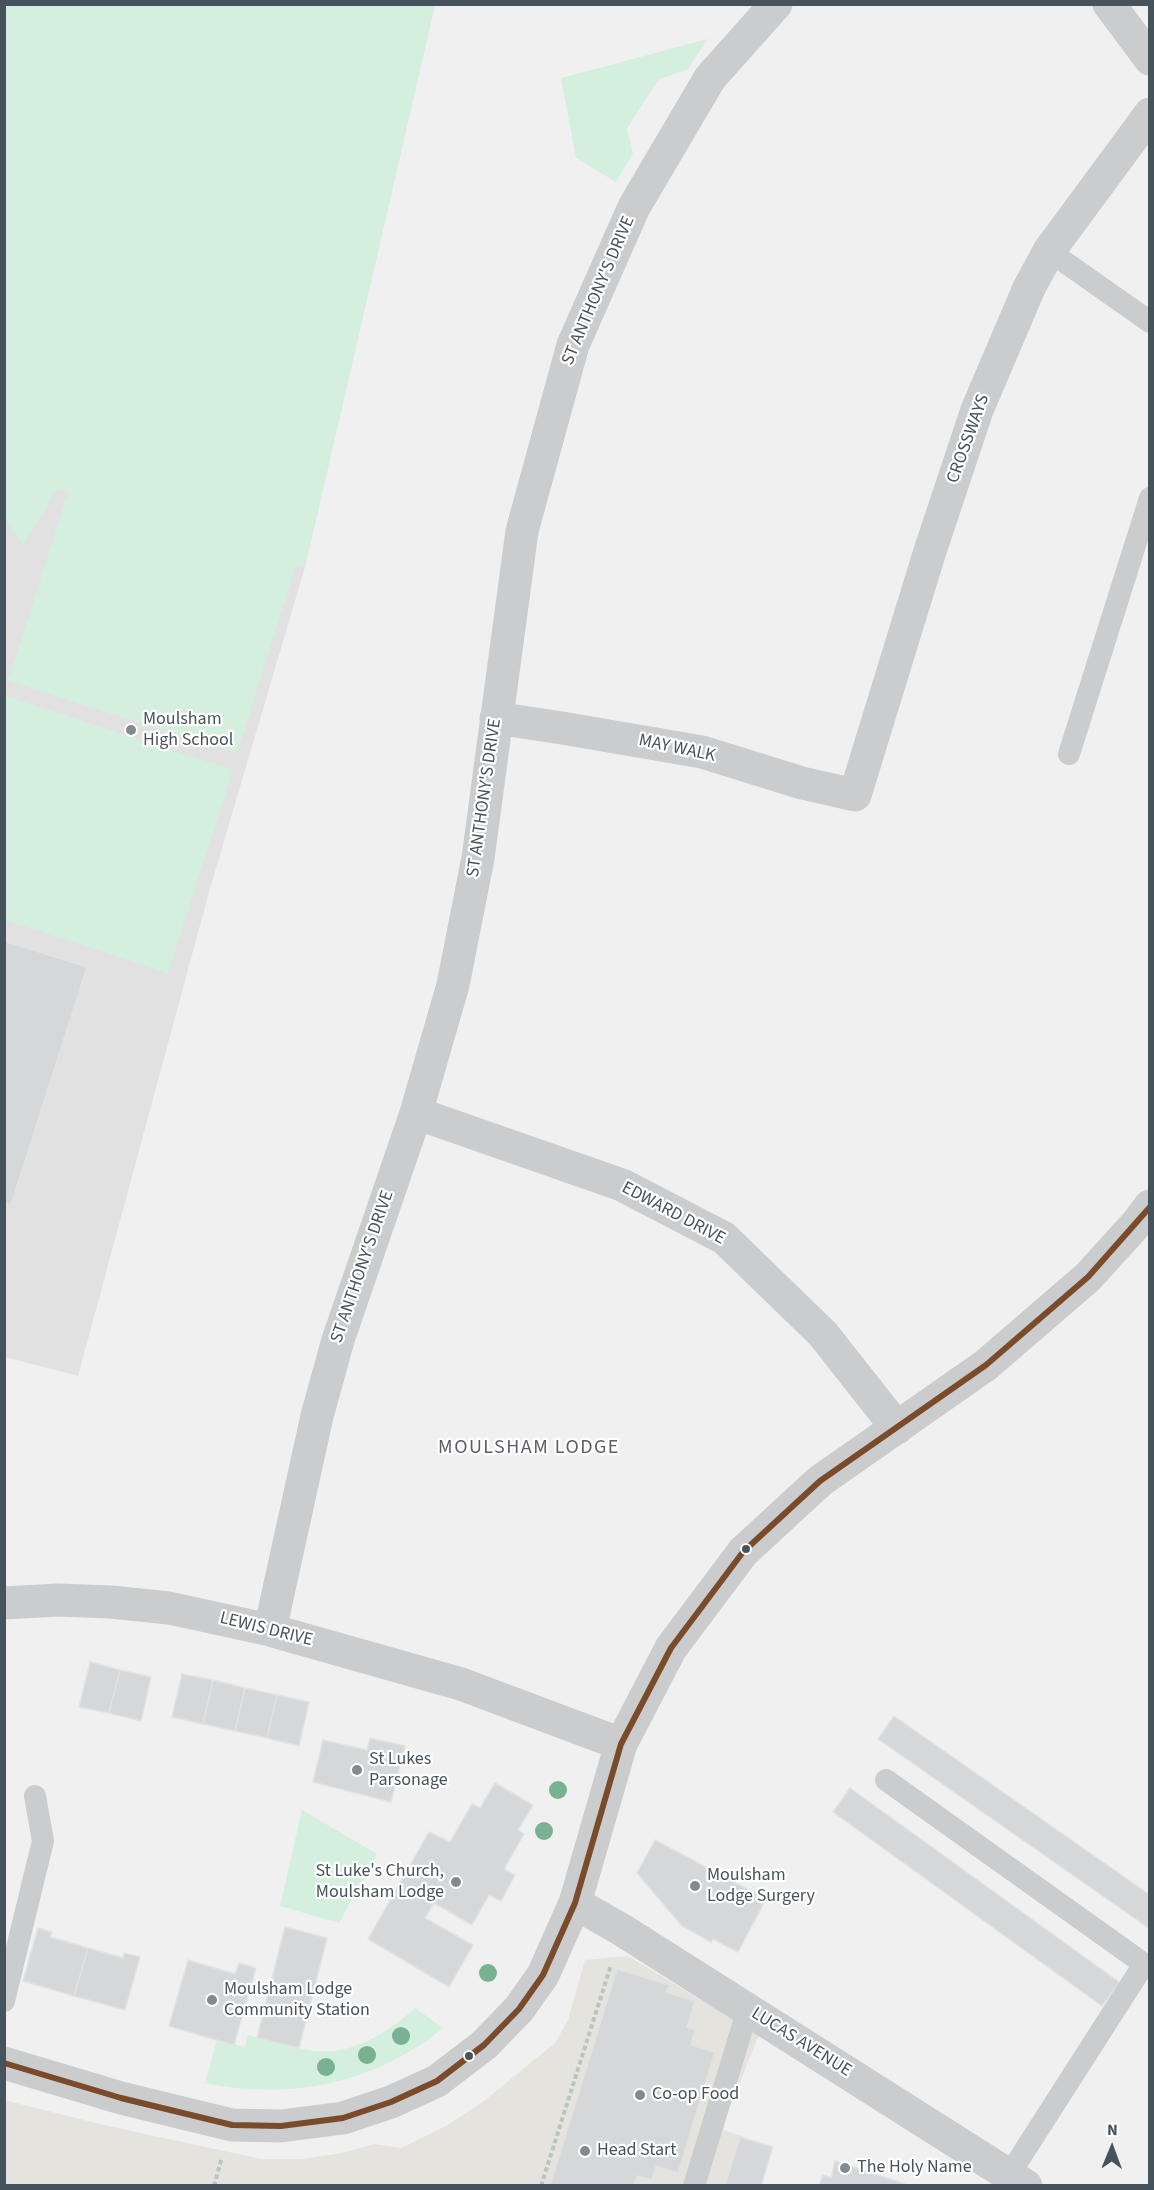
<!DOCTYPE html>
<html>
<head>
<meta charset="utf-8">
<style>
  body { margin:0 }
  #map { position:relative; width:1154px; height:2190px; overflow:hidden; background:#f0f0f0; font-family:"Source Sans 3",sans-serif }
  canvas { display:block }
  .frame { position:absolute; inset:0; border:6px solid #47535c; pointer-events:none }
  .north { position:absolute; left:1082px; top:2118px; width:60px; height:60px; -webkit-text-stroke:4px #fff; paint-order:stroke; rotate:1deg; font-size:16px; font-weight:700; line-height:24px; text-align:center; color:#47535c }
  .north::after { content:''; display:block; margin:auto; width:21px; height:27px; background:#47535c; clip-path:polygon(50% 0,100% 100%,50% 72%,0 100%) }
</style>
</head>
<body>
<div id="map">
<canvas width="1154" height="2190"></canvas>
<div class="frame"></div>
<div class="north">N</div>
</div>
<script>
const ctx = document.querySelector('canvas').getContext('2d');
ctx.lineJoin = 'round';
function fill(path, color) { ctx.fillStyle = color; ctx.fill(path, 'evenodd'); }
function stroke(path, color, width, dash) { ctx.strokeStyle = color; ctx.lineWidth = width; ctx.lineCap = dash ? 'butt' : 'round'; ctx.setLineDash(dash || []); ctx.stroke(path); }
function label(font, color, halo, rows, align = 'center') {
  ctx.font = font + ' "Source Sans 3",sans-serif'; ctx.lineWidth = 4.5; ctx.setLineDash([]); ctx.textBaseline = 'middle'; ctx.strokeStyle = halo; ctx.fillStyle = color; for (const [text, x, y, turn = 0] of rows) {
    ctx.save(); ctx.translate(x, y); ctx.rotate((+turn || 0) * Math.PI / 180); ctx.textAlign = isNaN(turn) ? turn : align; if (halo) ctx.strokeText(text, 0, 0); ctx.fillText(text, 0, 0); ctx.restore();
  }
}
const commercial = new Path2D(`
  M628 1956 759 2035 721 2129 773 2147 761 2185H5L4 2100 104 2125 261 2159H302L342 2153 374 2144 401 2148 446 2126 484 2101 555 2043 568 2020 585 1960Z`);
const education = new Path2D(`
  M4 5H435L305 567 209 892 78 1376 5 1357Z`);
const green = new Path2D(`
  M4 5H435L305 567 296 565 237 753 8 681 68 493 57 489 23 546 4 517Z
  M708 39 688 69 658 80 627 129 633 153 616 182 576 158 561 78Z
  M5 696 233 770 168 973 5 920Z
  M302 1810 377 1854 339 1923 280 1906Z
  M415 2008 443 2028C376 2083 290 2101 205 2083L217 2040 245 2047 248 2035C272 2041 310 2054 334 2051 365 2047 393 2028 415 2008Z`);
const building = new Path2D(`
  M4 941 87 967 11 1205 4 1203Z
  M90 1662 120 1670 109 1713 79 1707Z
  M120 1670 151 1677 141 1721 109 1713Z
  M182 1674 213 1680 203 1724 172 1717Z
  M213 1680 245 1688 235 1731 203 1724Z
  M245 1688 277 1695 267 1738 235 1731Z
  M277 1695 309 1702 299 1746 267 1738Z
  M894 1716 1150 1895V1929L878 1739Z
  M370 1738 405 1746 391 1802 313 1782 323 1740 367 1750Z
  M495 1783 533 1805 518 1830 524 1834 504 1869 515 1875 501 1901 489 1895 472 1925 434 1903 425 1918 473 1945 449 1987 368 1939 429 1832 450 1842 472 1804 480 1808Z
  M850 1788 1119 1982 1102 2006 833 1812Z
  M655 1840 766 1899 738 1952 713 1939 711 1942 682 1926 637 1873Z
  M285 1927 327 1938 299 2048 257 2038Z
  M38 1928 52 1932 50 1937 88 1948 74 1996 23 1981Z
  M88 1948 123 1958 124 1953 140 1957 125 2010 74 1996Z
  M188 1960 235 1974 239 1963 256 1968 234 2045 169 2026Z
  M617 1969 669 1985 666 1992 695 2001 687 2027 695 2030 691 2045 715 2052 678 2173 656 2166 652 2180 637 2176 634 2186H550Z
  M740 2137 773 2147 761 2186H725Z
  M835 2161 905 2184 904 2186H819L823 2175 831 2178Z`);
const path = new Path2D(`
  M214 2186 222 2157
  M541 2186 611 1965`);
const lane = new Path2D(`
  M1049 251 1150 322
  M1069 754 1150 498
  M886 1780 1144 1964 1009 2175
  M4 2001 43 1841 35 1796
  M694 2186 748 2009`);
const street = new Path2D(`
  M1109 4 1150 59
  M496 718 562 728 702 752 802 783 855 795 930 551 977 410 1029 288 1049 251 1150 114
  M416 1113 622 1185 724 1238 823 1334 897 1428
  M4 1603 58 1600 111 1602 169 1608 270 1630 461 1684 621 1744
  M270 1630 317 1416 338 1340 416 1113 453 985 478 858 522 531 573 345 634 207 710 78 776 4
  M575 1903 622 1930 1026 2186
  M4 2063 121 2098 232 2125 281 2126 343 2118 391 2102 437 2081 484 2045 519 2009 543 1975 575 1903 621 1744 671 1648 743 1552 820 1481 986 1365 1088 1277 1138 1222 1150 1206`);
const bus1 = new Path2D(`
  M4 2063 121 2098 232 2125 281 2126 343 2118 391 2102 437 2081 484 2045 519 2009 543 1975 575 1903 621 1744 671 1648 743 1552 820 1481 986 1365 1088 1277 1150 1207`);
const trees = [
  [558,1790],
  [544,1831],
  [488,1973],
  [401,2036],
  [367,2055],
  [326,2067]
];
const markers = [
  [131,730,6,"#828a90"],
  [746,1549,5,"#47535c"],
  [357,1770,6,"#828a90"],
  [456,1882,6,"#828a90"],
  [695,1886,6,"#828a90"],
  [212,2000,6,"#828a90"],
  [469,2056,5,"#47535c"],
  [640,2095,6,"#828a90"],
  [585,2151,6,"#828a90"],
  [845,2168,6,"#828a90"]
];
const streetNames = [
  ["ST ANTHONY'S DRIVE",599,291,-67],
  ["CROSSWAYS",969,439,-70],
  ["MAY WALK",677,749,12],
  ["ST ANTHONY'S DRIVE",485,798,-82],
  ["EDWARD DRIVE",673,1214,28],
  ["ST ANTHONY'S DRIVE",363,1267,-71],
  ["LEWIS DRIVE",266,1630,14],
  ["LUCAS AVENUE",801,2043,32]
];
const poiNames = [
  ["Moulsham",143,720],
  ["High School",143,741],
  ["St Lukes",369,1760],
  ["Parsonage",369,1781],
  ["St Luke's Church,",444,1872,"right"],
  ["Moulsham Lodge",444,1893,"right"],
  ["Moulsham",707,1876],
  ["Lodge Surgery",707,1897],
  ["Moulsham Lodge",224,1990],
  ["Community Station",224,2011],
  ["Co-op Food",652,2095],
  ["Head Start",597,2151],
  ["The Holy Name",857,2168]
];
const neighbourhoodNames = [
  ["MOULSHAM LODGE",529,1449]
];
fill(commercial, '#e5e3de');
fill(education, '#e2e1e2');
fill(green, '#d4efde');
fill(building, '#d6d7d8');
stroke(building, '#e1e2e3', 1.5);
stroke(path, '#b8c4c0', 4, [4.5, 3]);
stroke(lane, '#caccce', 22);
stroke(street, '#caccce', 33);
stroke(bus1, '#7a4b2a', 6);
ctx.fillStyle = '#79b193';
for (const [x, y] of trees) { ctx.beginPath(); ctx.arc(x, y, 9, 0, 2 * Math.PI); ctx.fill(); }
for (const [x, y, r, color] of markers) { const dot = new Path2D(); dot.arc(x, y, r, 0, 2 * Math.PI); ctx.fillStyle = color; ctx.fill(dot); stroke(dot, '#fff', 2); }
label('18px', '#47535c', '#fff', streetNames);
label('18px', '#47535c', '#fff', poiNames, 'left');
ctx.letterSpacing = '1.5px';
label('20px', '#5b5f64', '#fff', neighbourhoodNames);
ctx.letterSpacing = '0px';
</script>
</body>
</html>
